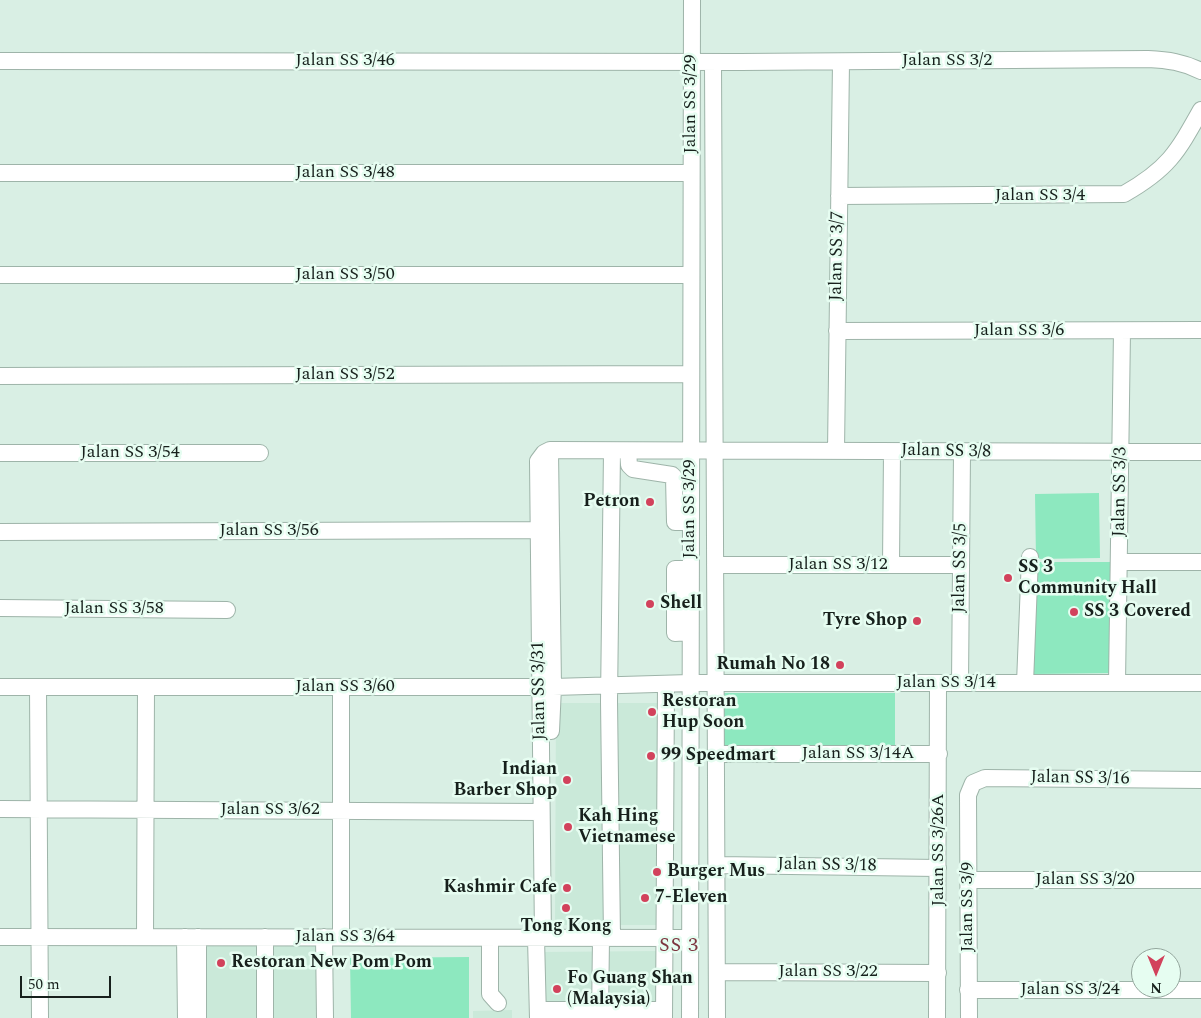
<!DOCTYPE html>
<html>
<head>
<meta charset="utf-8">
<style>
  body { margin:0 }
  #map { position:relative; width:1201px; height:1018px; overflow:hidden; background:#d9efe4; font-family:Spectral,serif }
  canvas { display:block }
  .north { position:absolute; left:1131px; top:948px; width:50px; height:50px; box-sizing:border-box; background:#e6fdf1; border:1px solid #93a59c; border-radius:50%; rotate:180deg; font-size:14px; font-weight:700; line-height:20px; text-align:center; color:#17201c }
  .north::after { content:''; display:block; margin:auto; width:18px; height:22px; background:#d2425c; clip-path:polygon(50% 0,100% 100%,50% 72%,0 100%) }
  .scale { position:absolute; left:20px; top:976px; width:91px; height:22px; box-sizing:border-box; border:2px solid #17201c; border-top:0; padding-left:6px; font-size:15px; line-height:18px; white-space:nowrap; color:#17201c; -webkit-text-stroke:4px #e6fdf1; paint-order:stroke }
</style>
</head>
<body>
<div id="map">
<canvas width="1201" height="1018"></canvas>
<div class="north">N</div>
<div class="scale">50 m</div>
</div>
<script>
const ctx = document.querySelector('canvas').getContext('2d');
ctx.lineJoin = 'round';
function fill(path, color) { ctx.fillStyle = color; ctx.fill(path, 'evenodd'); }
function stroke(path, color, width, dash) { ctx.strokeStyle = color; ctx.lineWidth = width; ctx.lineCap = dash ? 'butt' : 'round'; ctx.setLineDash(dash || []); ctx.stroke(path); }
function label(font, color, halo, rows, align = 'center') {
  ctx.font = font + ' Spectral,serif'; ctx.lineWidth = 5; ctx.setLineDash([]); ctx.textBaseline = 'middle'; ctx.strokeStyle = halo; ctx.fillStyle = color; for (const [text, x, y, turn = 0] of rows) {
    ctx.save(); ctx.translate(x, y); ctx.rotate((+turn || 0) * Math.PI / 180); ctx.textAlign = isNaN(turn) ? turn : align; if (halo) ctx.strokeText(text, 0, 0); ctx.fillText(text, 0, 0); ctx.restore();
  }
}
const built = new Path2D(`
  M556 703H666V925H555Z
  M321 943V1018H207L206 944Z
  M661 951V1018H542V952Z
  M512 1010V1018H473V1011Z`);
const green = new Path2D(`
  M1099 493 1100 558 1036 559 1035 494Z
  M1032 562H1115L1116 673 1033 674Z
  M724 693H895V750H724Z
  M469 957V1018H351L350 958Z`);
const minor = new Path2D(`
  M0 61 740 62 1148 59C1168 60 1183 62 1201 71
  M713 62 717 1018
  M0 173H691
  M839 196 1124 194C1168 169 1177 153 1201 110
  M0 275H690
  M837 331 1201 330
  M0 376 690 374
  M550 450 553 687 551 731
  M612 451 609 701 612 938
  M628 451 629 465 633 469 672 475 674 477 675 522H690
  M836 451 841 62
  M0 453H260
  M0 532 537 530
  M1120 562H1201
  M715 565H961
  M891 565 892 452
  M0 608 227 610
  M690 632 675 633V569H690
  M960 683 962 453
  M1025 683 1030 557
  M1117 683 1122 331
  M0 687H553L690 683H1201
  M38 687 40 1018
  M716 754H939
  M0 809 541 812
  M717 865 938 868
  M968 880H1201
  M0 937 690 938
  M145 937 146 687
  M185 937 186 1018
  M198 937V1018
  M265 937V1018
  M324 937 325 1018
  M341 937V687
  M490 938V994L498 1003
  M536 938 538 1018
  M543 938 538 461 544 453 550 450 1201 452
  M717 972 938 973
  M968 990H1201
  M538 1010H664
  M600 1018 601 938
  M664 1018 666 684
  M690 1018 692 0
  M937 1018 938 683
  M969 1018 968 795 973 783 985 778 1201 780`);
const markers = [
  [650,502,5,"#d2425c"],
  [1008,578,5,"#d2425c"],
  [650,604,5,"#d2425c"],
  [1074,612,5,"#d2425c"],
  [917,621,5,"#d2425c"],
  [840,665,5,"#d2425c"],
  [652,712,5,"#d2425c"],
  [651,756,5,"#d2425c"],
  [567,780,5,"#d2425c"],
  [568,827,5,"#d2425c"],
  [657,872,5,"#d2425c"],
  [567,888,5,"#d2425c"],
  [645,898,5,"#d2425c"],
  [566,908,5,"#d2425c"],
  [221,963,5,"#d2425c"],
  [557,989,5,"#d2425c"]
];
const streetNames = [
  ["Jalan SS 3/46",345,61],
  ["Jalan SS 3/2",947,61],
  ["Jalan SS 3/29",691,104,-90],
  ["Jalan SS 3/48",345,173],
  ["Jalan SS 3/4",1040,196],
  ["Jalan SS 3/7",838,256,-89],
  ["Jalan SS 3/50",345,275],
  ["Jalan SS 3/6",1019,331],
  ["Jalan SS 3/52",345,375],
  ["Jalan SS 3/8",946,452,1],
  ["Jalan SS 3/54",130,453],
  ["Jalan SS 3/3",1121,492,-89],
  ["Jalan SS 3/29",690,509,-90],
  ["Jalan SS 3/56",269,531],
  ["Jalan SS 3/12",838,565],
  ["Jalan SS 3/5",961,568,-89],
  ["Jalan SS 3/58",114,609],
  ["Jalan SS 3/14",946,683],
  ["Jalan SS 3/60",345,687],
  ["Jalan SS 3/31",540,691,-91],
  ["Jalan SS 3/14A",858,754],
  ["Jalan SS 3/16",1080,779,1],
  ["Jalan SS 3/62",270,810],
  ["Jalan SS 3/26A",939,850,-90],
  ["Jalan SS 3/18",827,866,1],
  ["Jalan SS 3/20",1085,880],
  ["Jalan SS 3/9",968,907,-90],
  ["Jalan SS 3/64",345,937],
  ["Jalan SS 3/22",828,972],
  ["Jalan SS 3/24",1070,990]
];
const poiNames = [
  ["Petron",640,502,"right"],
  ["SS 3",1018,568],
  ["Community Hall",1018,589],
  ["Shell",660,604],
  ["SS 3 Covered",1084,612],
  ["Tyre Shop",907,621,"right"],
  ["Rumah No 18",830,665,"right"],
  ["Restoran",662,702],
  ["Hup Soon",662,723],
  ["99 Speedmart",661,756],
  ["Indian",557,770,"right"],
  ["Barber Shop",557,791,"right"],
  ["Kah Hing",578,817],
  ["Vietnamese",578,838],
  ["Burger Mus",667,872],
  ["Kashmir Cafe",557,888,"right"],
  ["7-Eleven",655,898],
  ["Tong Kong",566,927,"center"],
  ["Restoran New Pom Pom",231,963],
  ["Fo Guang Shan",567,979],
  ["(Malaysia)",567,1000]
];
const quarterNames = [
  ["SS 3",679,947]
];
fill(built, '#cae9d9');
fill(green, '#8de8bf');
stroke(minor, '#9eb4a9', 18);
stroke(minor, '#fff', 16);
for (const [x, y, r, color] of markers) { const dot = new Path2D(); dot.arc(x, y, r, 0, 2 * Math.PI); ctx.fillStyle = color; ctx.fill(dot); stroke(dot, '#e6fdf1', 2); }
label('18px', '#17201c', '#e6fdf1', streetNames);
label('bold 18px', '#17201c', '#e6fdf1', poiNames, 'left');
ctx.letterSpacing = '1px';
label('20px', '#7d353f', '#e6fdf1', quarterNames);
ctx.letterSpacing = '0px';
</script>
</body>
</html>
